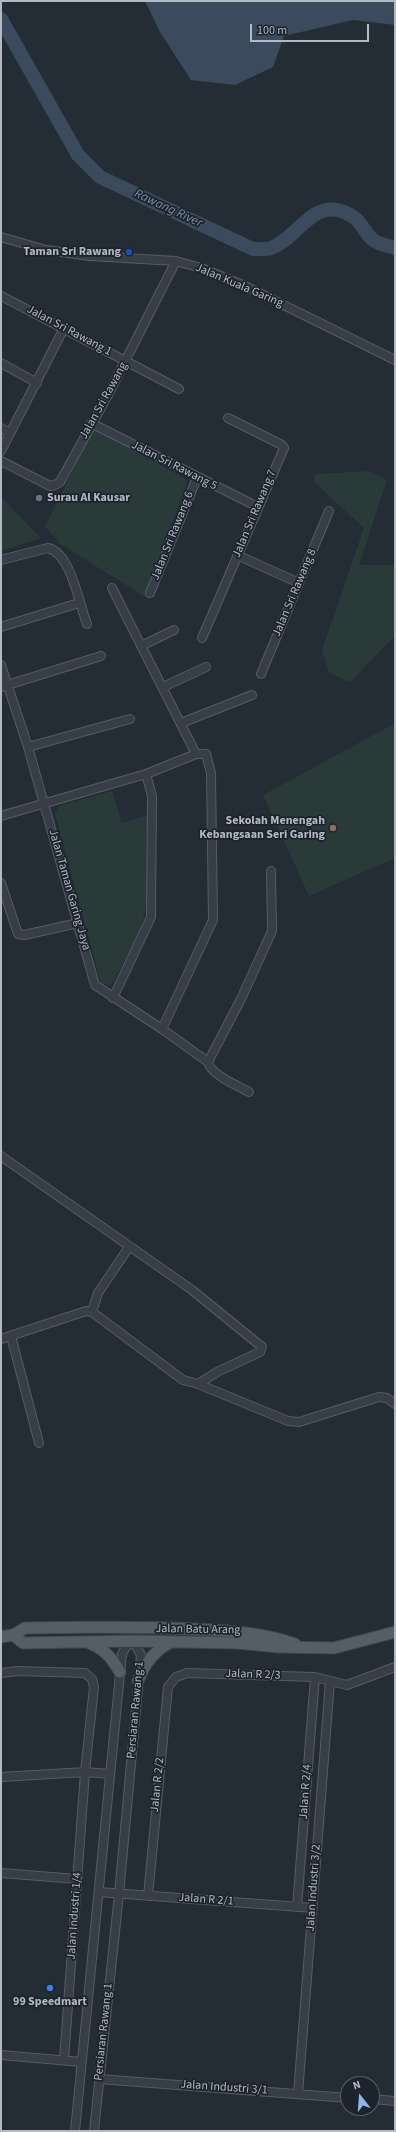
<!DOCTYPE html>
<html>
<head>
<meta charset="utf-8">
<style>
  body { margin:0 }
  #map { position:relative; width:396px; height:2132px; overflow:hidden; background:#242c36; font-family:"Source Sans 3",sans-serif }
  canvas { display:block }
  .frame { position:absolute; inset:0; border:2px solid #b2b9c3; pointer-events:none }
  .north { position:absolute; left:340px; top:2076px; width:40px; height:40px; box-sizing:border-box; background:#1c232c; border:1px solid #585f68; border-radius:50%; rotate:343deg; font-size:11px; font-weight:700; line-height:16px; text-align:center; color:#b2b9c3 }
  .north::after { content:''; display:block; margin:auto; width:14px; height:18px; background:#90b4ea; clip-path:polygon(50% 0,100% 100%,50% 72%,0 100%) }
  .scale { position:absolute; left:250px; top:24px; width:119px; height:18px; box-sizing:border-box; border:2px solid #b2b9c3; border-top:0; padding-left:5px; font-size:12px; line-height:14px; white-space:nowrap; color:#b2b9c3; -webkit-text-stroke:3px #1c232c; paint-order:stroke }
</style>
</head>
<body>
<div id="map">
<canvas width="396" height="2132"></canvas>
<div class="frame"></div>
<div class="north">N</div>
<div class="scale">100 m</div>
</div>
<script>
const ctx = document.querySelector('canvas').getContext('2d');
ctx.lineJoin = 'round';
function fill(path, color) { ctx.fillStyle = color; ctx.fill(path, 'evenodd'); }
function stroke(path, color, width, dash) { ctx.strokeStyle = color; ctx.lineWidth = width; ctx.lineCap = dash ? 'butt' : 'round'; ctx.setLineDash(dash || []); ctx.stroke(path); }
function label(font, color, halo, rows, align = 'center') {
  ctx.font = font + ' "Source Sans 3",sans-serif'; ctx.lineWidth = 3.5; ctx.setLineDash([]); ctx.textBaseline = 'middle'; ctx.strokeStyle = halo; ctx.fillStyle = color; for (const [text, x, y, turn = 0] of rows) {
    ctx.save(); ctx.translate(x, y); ctx.rotate((+turn || 0) * Math.PI / 180); ctx.textAlign = isNaN(turn) ? turn : align; if (halo) ctx.strokeText(text, 0, 0); ctx.fillText(text, 0, 0); ctx.restore();
  }
}
const green = new Path2D(`
  M94 429 188 480 145 597 59 543 45 526Z
  M370 471 387 480 359 565H395V636L350 682 329 673 322 650 364 528 313 481 316 474Z
  M1 497 41 538 1 551Z
  M395 723V858L309 896 263 795Z
  M112 791 122 823 147 815C147 844 151 894 143 920 137 940 124 960 115 979L110 986 101 983 55 814 59 806Z`);
const water = new Path2D(`
  M145 1H395V25L353 20 284 36 273 67 235 85 191 80 160 32Z`);
const river = new Path2D(`
  M1 19 78 155 100 177 253 249C258 249 266 250 271 248 298 238 312 199 344 212 363 220 360 227 372 239 377 244 389 246 395 248`);
const minor = new Path2D(`
  M1 237 46 250 90 256 176 261 201 268 245 286 395 360
  M1 296 179 389
  M1 363 37 383
  M91 423 258 507
  M1 428 10 433
  M1 451 64 328
  M1 461 50 486 55 485 60 482 109 393 176 261
  M237 555 299 583
  M1 560 48 548C71 553 79 604 87 624
  M112 588 196 754
  M150 593 197 478
  M1 627 79 603
  M202 638 284 448 282 445 228 418
  M141 646 174 630
  M1 665 28 747 95 985 162 1029 208 1062
  M261 674 329 511
  M1 687 101 656
  M163 687 206 667
  M181 723 252 695
  M28 747 130 719
  M1 816 146 774 196 754H206L211 773 213 920 162 1029
  M1 883 18 934 24 935 78 923
  M113 998 151 917 152 796 146 774
  M208 1062 241 999 272 931 271 871
  M208 1062C212 1076 237 1085 249 1092
  M1 1156 192 1290 262 1347 260 1352 219 1371 198 1384
  M92 1312 98 1293 129 1247
  M11 1336 39 1443
  M1 1339 86 1311 92 1312 183 1380 198 1384 288 1421 299 1422 379 1397 387 1398 395 1404
  M1 1673 18 1671 85 1673 92 1679 94 1687 85 1772 64 2060
  M1 1777 85 1772 110 1774
  M1 1873 77 1879
  M99 1892 313 1908
  M148 1896 168 1687 176 1677 187 1673 315 1677 347 1685 395 1667
  M297 1907 315 1677
  M1 2055 82 2062
  M99 2079 348 2098
  M298 2094 330 1681
  M372 2099 395 2101
  M75 2131 122 1654 126 1647 133 1641 141 1655 119 1894 94 2131`);
const major = new Path2D(`
  M13 1635 25 1628C74 1627 122 1627 171 1628 212 1630 256 1630 295 1644
  M1 1637 13 1635 23 1643 133 1641 237 1643 279 1647 334 1648 395 1632
  M91 1644C106 1650 112 1659 120 1672
  M138 1681C145 1663 154 1651 171 1642`);
const markers = [
  [129,252,4,"#1a4fb4"],
  [39,498,4,"#6b7280"],
  [333,828,4,"#8d6e63"],
  [50,1988,4,"#3f7fe0"]
];
const poiNames = [
  ["Taman Sri Rawang",121,252],
  ["Surau Al Kausar",47,498,"left"],
  ["Sekolah Menengah",325,821],
  ["Kebangsaan Seri Garing",325,835],
  ["99 Speedmart",50,2002,"center"]
];
const streetNames = [
  ["Jalan Kuala Garing",239,286,23],
  ["Jalan Sri Rawang 1",69,331,28],
  ["Jalan Sri Rawang",104,401,-61],
  ["Jalan Sri Rawang 5",174,466,27],
  ["Jalan Sri Rawang 7",255,514,-67],
  ["Jalan Sri Rawang 6",173,536,-68],
  ["Jalan Sri Rawang 8",295,593,-67],
  ["Jalan Taman Garing Jaya",69,890,74],
  ["Jalan Batu Arang",198,1630,1],
  ["Jalan R 2/3",253,1675,2],
  ["Persiaran Rawang 1",136,1710,-85],
  ["Jalan R 2/2",158,1785,-84],
  ["Jalan R 2/4",306,1792,-86],
  ["Jalan Industri 3/2",314,1888,-86],
  ["Jalan R 2/1",206,1900,4],
  ["Jalan Industri 1/4",75,1916,-86],
  ["Persiaran Rawang 1",104,2032,-84],
  ["Jalan Industri 3/1",224,2088,4]
];
const waterNames = [
  ["Rawang River",168,209,25]
];
fill(green, '#293a39');
fill(water, '#3b4a5d');
stroke(river, '#3b4a5d', 14);
stroke(minor, '#555c65', 10);
stroke(major, '#404750', 13);
stroke(minor, '#373e47', 8);
stroke(major, '#555d67', 11);
for (const [x, y, r, color] of markers) { const dot = new Path2D(); dot.arc(x, y, r, 0, 2 * Math.PI); ctx.fillStyle = color; ctx.fill(dot); stroke(dot, '#1c232c', 1.5); }
label('bold 12px', '#b2b9c3', '#1c232c', poiNames, 'right');
label('12px', '#b2b9c3', '#1c232c', streetNames);
label('italic 13px', '#7d90a8', '#1c232c', waterNames);
</script>
</body>
</html>
